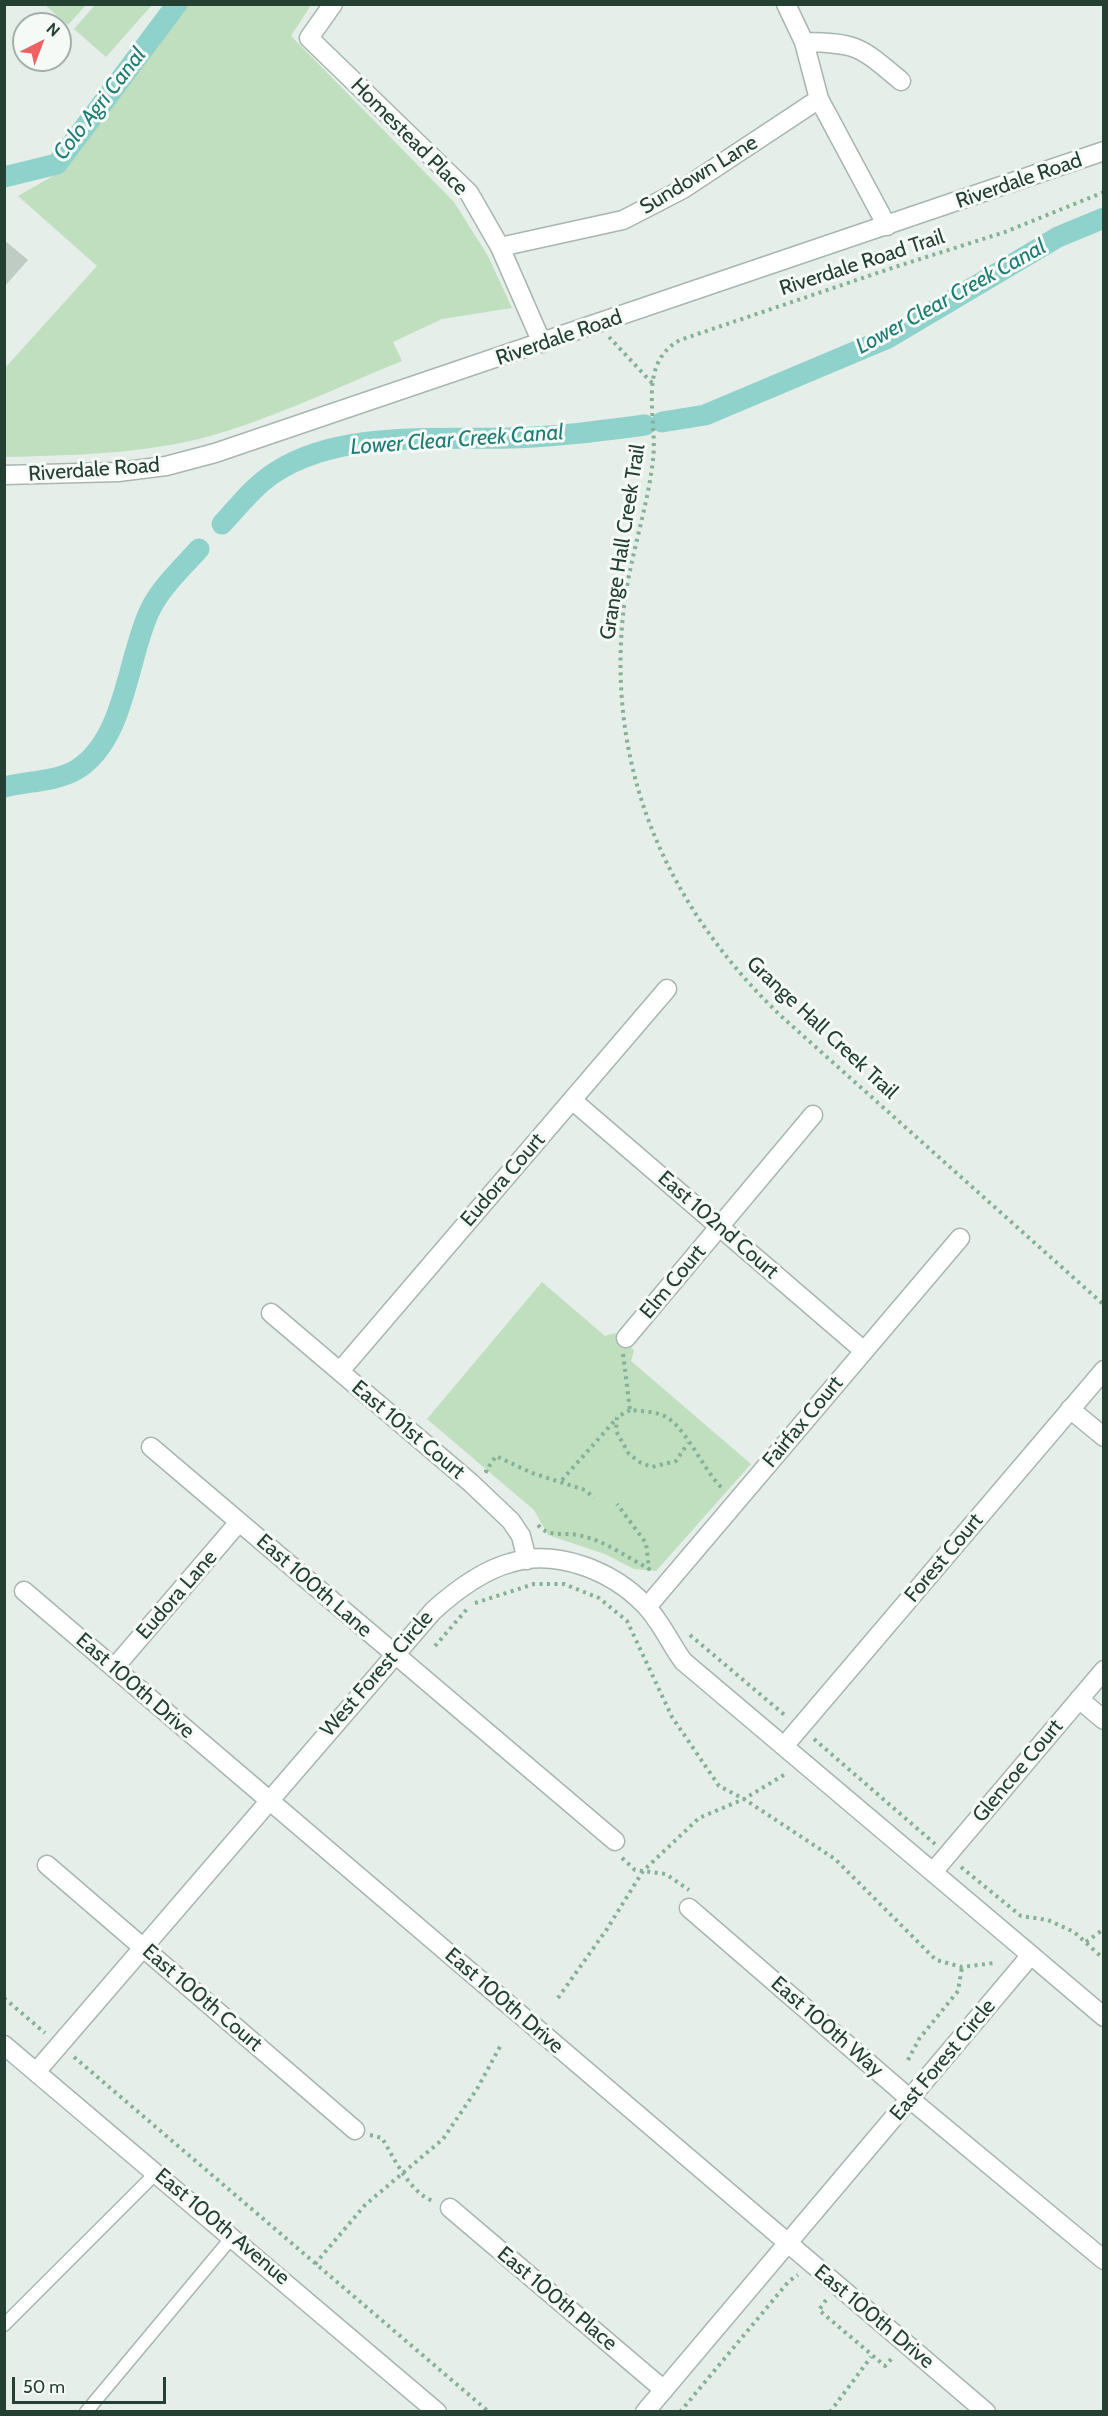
<!DOCTYPE html>
<html>
<head>
<meta charset="utf-8">
<style>
  body { margin:0 }
  #map { position:relative; width:1108px; height:2416px; overflow:hidden; background:#e5eee8; font-family:Cabin,sans-serif }
  canvas { display:block }
  .frame { position:absolute; inset:0; border:6px solid #244032; pointer-events:none }
  .north { position:absolute; left:12px; top:12px; width:60px; height:60px; box-sizing:border-box; background:#f6faf7; border:2px solid #a2b0a8; border-radius:50%; rotate:42deg; font-size:16px; font-weight:700; line-height:24px; text-align:center; color:#244032 }
  .north::after { content:''; display:block; margin:auto; width:21px; height:27px; background:#f06163; clip-path:polygon(50% 0,100% 100%,50% 72%,0 100%) }
  .scale { position:absolute; left:12px; top:2377px; width:154px; height:27px; box-sizing:border-box; border:3px solid #244032; border-top:0; padding-left:8px; font-size:18px; line-height:21px; white-space:nowrap; color:#244032; -webkit-text-stroke:4px #f6faf7; paint-order:stroke }
</style>
</head>
<body>
<div id="map">
<canvas width="1108" height="2416"></canvas>
<div class="frame"></div>
<div class="north">N</div>
<div class="scale">50 m</div>
</div>
<script>
const ctx = document.querySelector('canvas').getContext('2d');
ctx.lineJoin = 'round';
function fill(path, color) { ctx.fillStyle = color; ctx.fill(path, 'evenodd'); }
function stroke(path, color, width, dash) { ctx.strokeStyle = color; ctx.lineWidth = width; ctx.lineCap = dash ? 'butt' : 'round'; ctx.setLineDash(dash || []); ctx.stroke(path); }
function label(font, color, halo, rows, align = 'center') {
  ctx.font = font + ' Cabin,sans-serif'; ctx.lineWidth = 6; ctx.setLineDash([]); ctx.textBaseline = 'middle'; ctx.strokeStyle = halo; ctx.fillStyle = color; for (const [text, x, y, turn = 0] of rows) {
    ctx.save(); ctx.translate(x, y); ctx.rotate((+turn || 0) * Math.PI / 180); ctx.textAlign = isNaN(turn) ? turn : align; if (halo) ctx.strokeText(text, 0, 0); ctx.fillText(text, 0, 0); ctx.restore();
  }
}
const green = new Path2D(`
  M45 5H86L68 25Z
  M95 5V4L152 5 106 57 74 29Z
  M188 5H311L291 36 454 202 488 256 512 308 442 319 393 342 402 361C345 384 287 412 227 431 156 454 79 455 5 457V368L97 266 18 196 65 169Z
  M542 1282 605 1336 615 1333 634 1350 631 1361 751 1464 656 1571 634 1569 605 1554 548 1535 534 1510 427 1419Z`);
const canal = new Path2D(`
  M4 177 57 164 177 4
  M662 422 705 415 888 338 1058 237 1104 218
  M222 524C238 507 254 486 274 473 339 430 435 440 510 438 555 437 600 431 645 425
  M4 787C27 781 55 782 76 770 126 740 127 657 150 610 161 587 182 568 199 549`);
const building = new Path2D(`
  M4 240 28 260 4 287Z`);
const path = new Path2D(`
  M1104 192 1005 232 895 267 680 340C636 364 658 418 653 460 647 512 628 562 623 615 607 773 669 909 782 1017L1104 1305
  M609 337 653 384
  M623 1354 630 1410C640 1411 650 1411 659 1414 684 1420 702 1470 723 1489
  M630 1410 617 1417 616 1431 629 1454 641 1463 652 1467 676 1461 688 1443
  M488 1472 486 1471 496 1456 532 1473 585 1490 594 1498
  M562 1480 617 1418
  M538 1525C549 1538 563 1532 577 1535 602 1539 627 1557 649 1569L646 1543 617 1504
  M475 1603 534 1584H564L599 1598 627 1621 672 1717 719 1786 744 1799 835 1859 936 1960 962 1967 994 1963
  M690 1635 787 1717
  M435 1646 467 1609
  M814 1739 935 1844
  M622 1858 635 1870 666 1874 689 1890
  M961 1867 1021 1916 1048 1920 1074 1932 1104 1959
  M1086 1942 1104 1929
  M4 1998 45 2033
  M558 1998 607 1929 643 1871 699 1818 744 1799 787 1773
  M74 2057 489 2412
  M908 2060 919 2039 958 1991 962 1967
  M370 2135 382 2138C394 2158 410 2193 433 2201
  M315 2264 365 2205 443 2139 477 2089 502 2043
  M826 2300 819 2310 885 2366 894 2356
  M680 2412 789 2281 798 2275
  M830 2412 871 2357`);
const service = new Path2D(`
  M4 2325 157 2172
  M86 2412 233 2236`);
const minor = new Path2D(`
  M333 4 309 38 469 193 500 247 542 343
  M786 4 804 42 819 99 887 226
  M804 42C859 43 860 47 901 81
  M500 247 623 220 683 189 819 99
  M572 1100 864 1351
  M271 1313 471 1483 511 1521 521 1536 527 1560
  M626 1338 813 1115
  M340 1371 667 989
  M1070 1409 1104 1437
  M151 1447 615 1841
  M24 1591 986 2412
  M647 1607 960 1238
  M114 1668 239 1522
  M1079 1699 1104 1720
  M785 1745 1104 1370
  M47 1865 355 2130
  M933 1872 1104 1670
  M689 1908 910 2099 1104 2260
  M1031 1955 1104 2017
  M36 2072 433 1611C455 1591 481 1571 510 1563 556 1548 612 1571 644 1604 660 1620 670 1643 683 1661L1031 1955 645 2412
  M450 2208 664 2390`);
const tertiary = new Path2D(`
  M4 475 118 472 166 466 215 453 1104 151
  M4 2045 437 2412`);
const streetNames = [
  ["Homestead Place",409,137,45],
  ["Sundown Lane",699,175,-31],
  ["Riverdale Road",1019,181,-19],
  ["Riverdale Road Trail",862,263,-18],
  ["Riverdale Road",559,338,-19],
  ["Riverdale Road",94,470,-4],
  ["Grange Hall Creek Trail",623,542,-81],
  ["Grange Hall Creek Trail",822,1028,43],
  ["Eudora Court",503,1180,-49],
  ["East 102nd Court",718,1225,41],
  ["Elm Court",673,1282,-50],
  ["Fairfax Court",803,1422,-50],
  ["East 101st Court",408,1430,40],
  ["Forest Court",944,1558,-50],
  ["East 100th Lane",314,1586,41],
  ["Eudora Lane",177,1595,-49],
  ["West Forest Circle",377,1674,-49],
  ["East 100th Drive",135,1686,41],
  ["Glencoe Court",1018,1771,-50],
  ["East 100th Court",202,1998,41],
  ["East 100th Drive",504,2001,41],
  ["East 100th Way",827,2027,41],
  ["East Forest Circle",943,2060,-50],
  ["East 100th Avenue",222,2227,40],
  ["East 100th Place",557,2299,40],
  ["East 100th Drive",874,2317,40]
];
const waterNames = [
  ["Colo Agri Canal",100,104,-52],
  ["Lower Clear Creek Canal",951,297,-29],
  ["Lower Clear Creek Canal",457,440,-4]
];
fill(green, '#bfdfbf');
stroke(canal, '#8fd2cb', 21);
fill(building, '#beccc3');
stroke(service, '#a7b6ae', 15);
stroke(minor, '#a7b6ae', 21);
stroke(tertiary, '#a7b6ae', 21);
stroke(path, '#86b199', 4, [3, 4.5]);
stroke(service, '#fff', 12);
stroke(minor, '#fff', 18);
stroke(tertiary, '#fff', 18);
label('21px', '#244032', '#f6faf7', streetNames);
label('italic 22px', '#1e7d74', '#f6faf7', waterNames);
</script>
</body>
</html>
